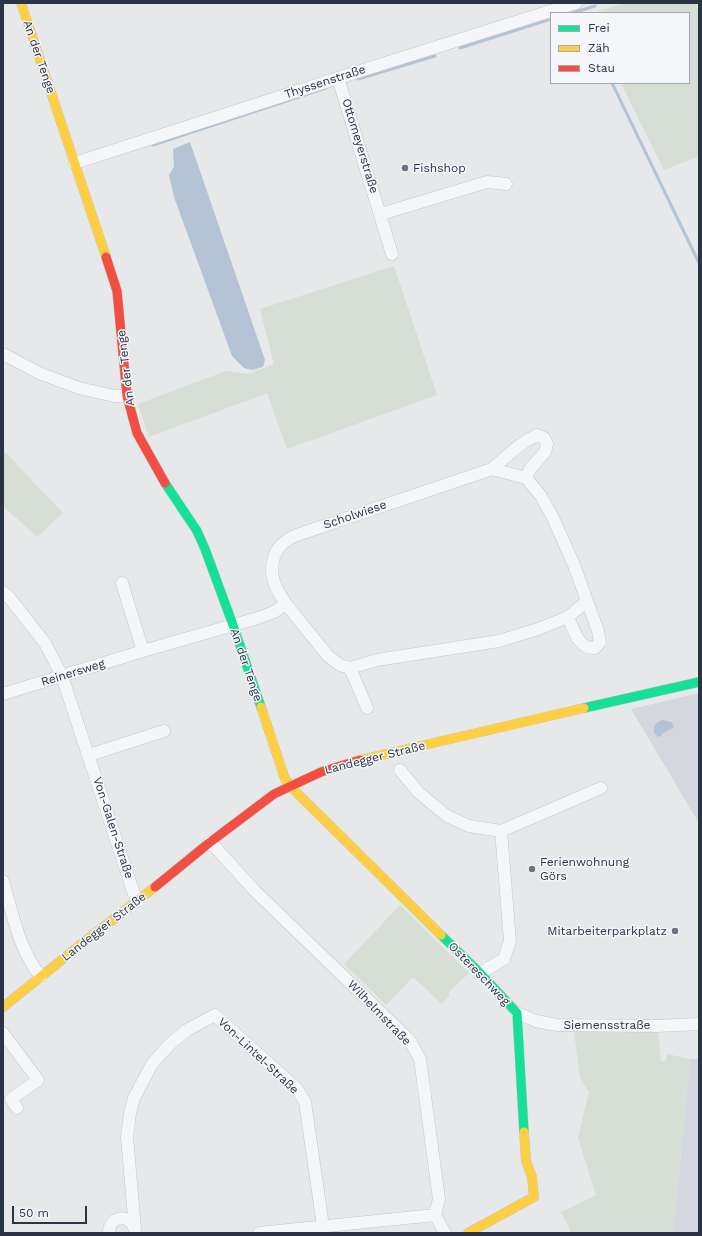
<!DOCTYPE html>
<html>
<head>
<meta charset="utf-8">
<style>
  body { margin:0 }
  #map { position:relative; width:702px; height:1236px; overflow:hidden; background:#e6e8ea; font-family:"Work Sans",sans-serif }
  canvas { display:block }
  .frame { position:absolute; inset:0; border:4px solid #2b3445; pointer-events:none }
  .legend { position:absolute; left:550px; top:12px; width:140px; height:72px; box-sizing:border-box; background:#f4f6f9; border:1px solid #a4a8b1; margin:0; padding:5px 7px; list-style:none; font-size:12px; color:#2b3445 }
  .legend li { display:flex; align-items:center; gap:8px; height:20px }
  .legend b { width:20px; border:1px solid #a4a8b1 }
  .scale { position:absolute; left:12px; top:1206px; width:75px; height:18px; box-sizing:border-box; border:2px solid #2b3445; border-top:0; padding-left:5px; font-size:12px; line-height:14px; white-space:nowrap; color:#2b3445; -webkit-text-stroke:3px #f4f6f9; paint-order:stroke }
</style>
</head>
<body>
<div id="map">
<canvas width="702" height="1236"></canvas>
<div class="frame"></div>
<ul class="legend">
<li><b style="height:5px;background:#16e098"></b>Frei</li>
<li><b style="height:5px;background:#ffcf43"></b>Zäh</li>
<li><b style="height:5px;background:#f24e42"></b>Stau</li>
</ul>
<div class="scale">50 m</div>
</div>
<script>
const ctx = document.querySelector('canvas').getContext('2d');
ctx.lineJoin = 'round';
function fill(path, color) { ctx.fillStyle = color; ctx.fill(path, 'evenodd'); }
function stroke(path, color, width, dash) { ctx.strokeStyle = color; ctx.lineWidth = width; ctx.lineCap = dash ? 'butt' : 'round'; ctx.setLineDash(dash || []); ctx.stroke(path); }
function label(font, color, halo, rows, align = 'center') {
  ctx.font = font + ' "Work Sans",sans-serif'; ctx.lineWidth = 3; ctx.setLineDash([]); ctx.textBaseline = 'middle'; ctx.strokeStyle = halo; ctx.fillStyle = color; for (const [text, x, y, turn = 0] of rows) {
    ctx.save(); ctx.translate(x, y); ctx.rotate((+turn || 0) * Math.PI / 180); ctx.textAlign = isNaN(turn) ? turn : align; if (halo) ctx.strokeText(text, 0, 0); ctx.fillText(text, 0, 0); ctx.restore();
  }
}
const built = new Path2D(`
  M699 693V823L631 709Z
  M690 1059H699V1233H673Z`);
const green = new Path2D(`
  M625 3H696L699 10V156L664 170 621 83H689V13H592Z
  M394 266 437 395 287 449 267 393 149 437 138 404 226 371 248 374 274 364 260 309Z
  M3 450 63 513 37 537 3 506Z
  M400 905 469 973 448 993 450 995 442 1004 413 977 386 1005 344 964Z
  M574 1031H658L661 1061H666L667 1054 690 1059 673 1233H570V1229L561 1212 596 1195 578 1138 589 1092 583 1083 580 1078Z`);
const water = new Path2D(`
  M190 142 265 360 263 367 252 370 244 368 232 356 174 197 169 175 174 167 173 149Z
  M663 720 671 722 674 726 673 728 663 733 661 736 658 737 654 733C653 725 656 722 663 720Z`);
const stream = new Path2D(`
  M572 13 595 6
  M460 48 551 19
  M358 79 435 56
  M612 83 699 263
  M153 145 326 88`);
const street = new Path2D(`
  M338 78 392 254
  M75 163 338 78 576 3
  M381 214 487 182 506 184
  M3 354 39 373 79 388 114 396H127
  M492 469C506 457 519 443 537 435L544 438 547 444 545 452 530 469 526 478
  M122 583 143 651
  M3 592 8 596 45 643 62 676 134 894 138 901
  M568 617C574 630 578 649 595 648L600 642 598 631 587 601
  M350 668 367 708
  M3 694 143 651 258 618 274 612 286 604C283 598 278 593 276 587 269 572 271 551 286 541 289 538 293 537 297 535L492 469 526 478 541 496 553 518 574 565 587 601 568 617 538 629 499 641 377 660 350 668 340 665 328 656 286 604
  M89 755 164 731
  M400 770 418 792 447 816 469 826 501 831 601 788
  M209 843 215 847 255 891 398 1029 410 1041 420 1059 439 1199 435 1215 445 1233
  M3 881C12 911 20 954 41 976
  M480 973 504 959 510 941 501 831
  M517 1013 536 1021 557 1025 657 1026 699 1024
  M3 1033 38 1080 11 1099 17 1108
  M135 1229 127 1137 130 1113 134 1098 152 1064 170 1044 187 1030 215 1015 296 1088 305 1102 323 1226
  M109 1233C109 1215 130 1213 135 1230
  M259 1233 435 1215`);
const fast = new Path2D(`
  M165 483 197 531 205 549 233 625 261 707
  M584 708 699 682
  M441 935 480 973 517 1013 524 1132`);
const slow = new Path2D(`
  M21 3 106 257
  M261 707 285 779 297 793 441 935
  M360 760 584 708
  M3 1007 84 942 155 887
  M468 1233 534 1197 532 1177 526 1161 524 1132`);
const jam = new Path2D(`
  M106 257 117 291 127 396 137 433 165 483
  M155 887 209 843 274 794 321 772 360 760`);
const markers = [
  [405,168,4,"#6c737f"],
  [532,869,4,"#6c737f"],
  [675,931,4,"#6c737f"]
];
const streetNames = [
  ["An der Tenge",39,57,71],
  ["Thyssenstraße",325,82,-18],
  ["Ottomeyerstraße",360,146,73],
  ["An der Tenge",126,368,-97],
  ["Scholwiese",355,515,-19],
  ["An der Tenge",246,665,71],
  ["Reinersweg",73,673,-17],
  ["Landegger Straße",375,758,-14],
  ["Von-Galen-Straße",113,828,72],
  ["Landegger Straße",104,927,-38],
  ["Ostereschweg",479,974,46],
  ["Wilhelmstraße",379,1013,46],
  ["Siemensstraße",607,1025],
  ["Von-Lintel-Straße",258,1056,43]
];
const poiNames = [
  ["Fishshop",413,168],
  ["Ferienwohnung",540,862],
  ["Görs",540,876],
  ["Mitarbeiterparkplatz",667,931,"right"]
];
fill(built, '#d4d7dd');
fill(green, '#d6ded6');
fill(water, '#b4c4d5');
stroke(stream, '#b4c4d5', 3);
stroke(street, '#c4c6c8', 13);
stroke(fast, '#c4c6c8', 10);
stroke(slow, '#c4c6c8', 10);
stroke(jam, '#c4c6c8', 10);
stroke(street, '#f5f6f7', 12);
stroke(fast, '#16e098', 9);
stroke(slow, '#ffcf43', 9);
stroke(jam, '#f24e42', 9);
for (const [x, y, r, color] of markers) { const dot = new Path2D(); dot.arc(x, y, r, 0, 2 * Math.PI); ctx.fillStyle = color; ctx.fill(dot); stroke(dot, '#f4f6f9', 1.5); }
label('12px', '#2b3445', '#f4f6f9', streetNames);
label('12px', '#2b3445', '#f4f6f9', poiNames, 'left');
</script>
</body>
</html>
